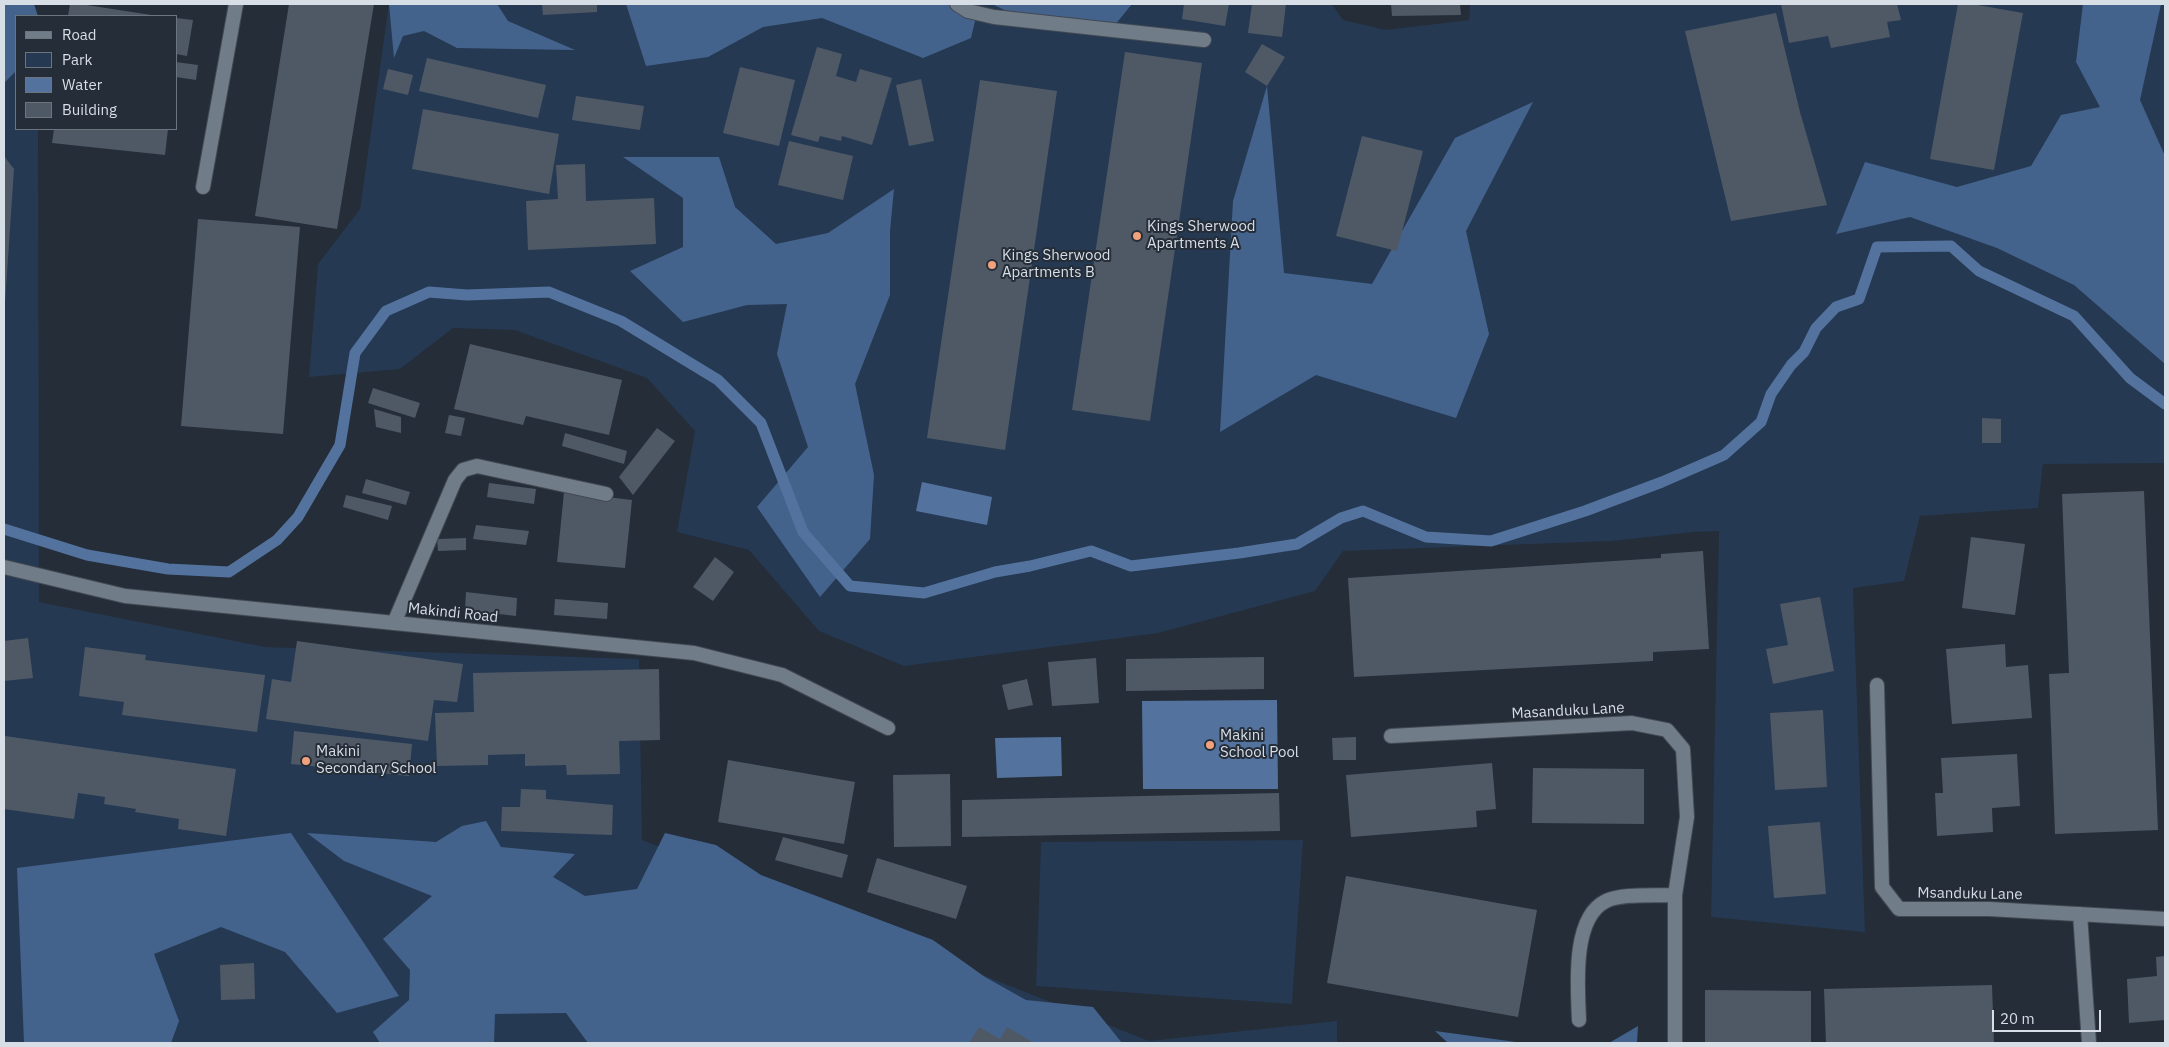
<!DOCTYPE html>
<html>
<head>
<meta charset="utf-8">
<style>
  body { margin:0 }
  #map { position:relative; width:2169px; height:1047px; overflow:hidden; background:#242d38; font-family:"IBM Plex Sans",sans-serif }
  canvas { display:block }
  .frame { position:absolute; inset:0; border:5px solid #d8dee6; pointer-events:none }
  .legend { position:absolute; left:15px; top:15px; width:162px; height:115px; box-sizing:border-box; background:#242d38; border:1px solid #6c747e; margin:0; padding:6px 9px; list-style:none; font-size:15px; color:#d8dee6 }
  .legend li { display:flex; align-items:center; gap:10px; height:25px }
  .legend b { width:25px; border:1px solid #6c747e }
  .scale { position:absolute; left:1992px; top:1010px; width:109px; height:22px; box-sizing:border-box; border:2px solid #d8dee6; border-top:0; padding-left:6px; font-size:15px; line-height:18px; white-space:nowrap; color:#d8dee6; -webkit-text-stroke:4px #242d38; paint-order:stroke }
</style>
</head>
<body>
<div id="map">
<canvas width="2169" height="1047"></canvas>
<div class="frame"></div>
<ul class="legend">
<li><b style="height:6px;background:#717c89"></b>Road</li>
<li><b style="height:14px;background:#263952"></b>Park</li>
<li><b style="height:14px;background:#53739e"></b>Water</li>
<li><b style="height:14px;background:#4f5966"></b>Building</li>
</ul>
<div class="scale">20 m</div>
</div>
<script>
const ctx = document.querySelector('canvas').getContext('2d');
ctx.lineJoin = 'round';
function fill(path, color) { ctx.fillStyle = color; ctx.fill(path, 'evenodd'); }
function stroke(path, color, width, dash) { ctx.strokeStyle = color; ctx.lineWidth = width; ctx.lineCap = dash ? 'butt' : 'round'; ctx.setLineDash(dash || []); ctx.stroke(path); }
function label(font, color, halo, rows, align = 'center') {
  ctx.font = font + ' "IBM Plex Sans",sans-serif'; ctx.lineWidth = 4; ctx.setLineDash([]); ctx.textBaseline = 'middle'; ctx.strokeStyle = halo; ctx.fillStyle = color; for (const [text, x, y, turn = 0] of rows) {
    ctx.save(); ctx.translate(x, y); ctx.rotate((+turn || 0) * Math.PI / 180); ctx.textAlign = isNaN(turn) ? turn : align; if (halo) ctx.strokeText(text, 0, 0); ctx.fillText(text, 0, 0); ctx.restore();
  }
}
const green = new Path2D(`
  M4 4 16 16V129H38L39 602 265 647 639 659 642 840 1149 1041 1337 1021V1043H4Z
  M389 4H1332L1343 20 1386 30 1469 20 1470 4H2165V463L2043 464 2038 508 1920 516 1904 581 1853 588 1865 932 1711 917 1719 531 1694 532 1611 541 1343 551 1315 591 1158 633 904 666 819 631 749 550 677 532 695 431 647 378 515 330 453 328 400 369 309 377 318 264 360 209Z
  M1303 840 1292 1004 1036 986 1041 842Z`);
const forest = new Path2D(`
  M4 4H34L38 16H16V71L4 83Z
  M389 4H497L508 21 575 50 457 48 424 31 403 36 394 58Z
  M626 4H979L971 38 923 58 822 18 763 27 708 57 646 66Z
  M992 4H1132L1105 37 1019 17Z
  M2083 4H2161L2140 100 2165 156V364L2074 285 1997 248 1910 217 1836 234 1865 162 1957 187 2031 166 2061 115 2100 107 2076 62Z
  M1267 86 1284 273 1372 284 1455 138 1533 102 1466 231 1489 334 1456 418 1316 375 1220 432 1233 201Z
  M623 157H719L735 207 776 244 828 233 894 189 890 231V295L855 384 874 475 870 539 820 597 757 507 808 447 777 354 787 304 747 305 683 322 630 271 683 247V198Z
  M486 821 501 847 575 854 553 877 585 896 637 889 665 833 716 845 761 875 933 940 985 977 1026 1000 1093 1007 1122 1043H588L566 1013 495 1014 494 1043H380L373 1032 409 1000 410 970 383 939 432 896 344 861 307 833 436 842 462 826Z
  M291 833 399 996 337 1013 285 952 221 927 154 954 179 1021 171 1043H24L17 868Z
  M1638 1026 1637 1043H1609Z
  M1435 1031 1516 1042 1522 1043H1448Z`);
const water = new Path2D(`
  M922 482 992 497 987 525 916 511Z
  M1277 700 1278 789H1143L1142 701Z
  M1061 737 1062 776 997 778 995 738Z`);
const stream = new Path2D(`
  M4 529 87 555 168 569 229 572 277 540 298 517 340 445 355 353 386 311 429 292 467 295 549 292 621 321 718 380 761 423 803 532 850 586 924 593 995 572 1030 566 1091 551 1131 566 1239 553 1297 544 1341 518 1363 511 1426 537 1491 541 1585 511 1662 482 1724 455 1761 422 1771 394 1791 365 1804 352 1816 328 1836 307 1859 299 1877 247 1951 246 1979 271 2074 316 2130 378 2165 404`);
const building = new Path2D(`
  M70 4H80L158 16H68Z
  M289 4H374L337 229 255 216Z
  M542 4H597V12L543 15Z
  M1184 4H1229L1225 26 1182 19Z
  M1252 4H1286L1282 37 1248 33Z
  M1391 4H1460L1461 15 1392 16Z
  M1781 4H1897L1901 20 1887 22 1890 37 1831 48 1828 36 1789 43Z
  M1958 4H1972L2023 13 1994 170 1930 159Z
  M1776 13 1800 112 1827 205 1731 221 1685 31Z
  M176 18 193 20 187 56 176 54Z
  M1262 44 1285 57 1267 86 1245 72Z
  M817 47 842 54 836 76 856 82 860 69 892 78 872 145 842 136 841 141 820 136 818 142 791 135Z
  M1125 52 1202 63 1150 421 1072 410Z
  M427 58 546 85 538 118 419 91Z
  M176 62 198 65 196 80 176 77Z
  M740 67 795 80 779 146 723 133Z
  M388 69 413 75 408 95 383 89Z
  M921 79 934 141 909 146 896 85Z
  M980 80 1057 91 1005 450 927 438Z
  M576 96 644 106 640 130 572 120Z
  M423 109 559 134 549 194 412 169Z
  M54 129H168L165 155 52 143Z
  M1362 136 1423 151 1397 251 1336 236Z
  M789 141 853 156 843 200 778 185Z
  M4 156 14 169 5 303H4Z
  M585 164 586 201 654 198 656 244 528 250 526 201 558 199 556 165Z
  M198 219 300 227 283 434 181 426Z
  M470 344 622 380 609 435 526 416 523 425 454 409Z
  M373 388 420 403 415 418 368 403Z
  M374 409 401 417V433L376 427Z
  M449 415 465 418 461 436 445 433Z
  M1982 418 2001 419V443H1982Z
  M657 428 675 441 633 495 619 477Z
  M565 433 627 451 624 464 562 446Z
  M366 479 410 492 406 505 362 493Z
  M489 483 536 489 534 504 487 497Z
  M2144 491 2158 830 2055 834 2049 674 2069 673 2062 494Z
  M564 492 632 500 625 568 557 562Z
  M346 495 392 506 388 520 343 507Z
  M476 525 529 531 526 545 473 539Z
  M1971 537 2025 544 2015 615 1962 608Z
  M466 538V550L438 551 437 539Z
  M1703 551 1709 649 1653 652V661L1354 677 1348 578 1661 558V554Z
  M715 557 734 572 713 601 693 587Z
  M466 592 517 598 516 616 465 610Z
  M1820 597 1834 671 1773 684 1766 649 1788 645 1780 604Z
  M555 599 608 603 607 619 554 615Z
  M28 638 33 678 4 681V641Z
  M297 641 463 664 457 702 434 700 428 741 266 719 272 679 291 682Z
  M2005 644 2006 667 2028 665 2032 718 1952 724 1946 649Z
  M85 647 146 655 145 660 265 675 257 732 122 715 124 702 79 696Z
  M1264 657V689L1126 691V659Z
  M1096 658 1099 703 1052 706 1048 662Z
  M659 669 660 740 619 741 620 774 567 775 566 765 525 766V754L488 755V765L437 766 435 713 474 712 473 673Z
  M1027 679 1033 705 1008 710 1002 685Z
  M1823 710 1827 787 1775 790 1770 713Z
  M294 731 412 744 409 776 291 764Z
  M5 736 236 769 226 836 178 829 179 819 135 812 136 809 104 804 105 797 78 793 74 819 4 809Z
  M1356 737V760H1333L1332 738Z
  M2017 754 2020 806 1992 808 1993 832 1937 836 1935 793H1943L1941 758Z
  M728 760 855 782 844 844 718 822Z
  M1492 763 1496 809 1476 811 1477 827 1351 837 1346 775Z
  M1533 768 1644 769V824L1532 823Z
  M950 774 951 846 894 847 893 775Z
  M521 789 546 790V799L613 805 612 835 501 831 502 807H520Z
  M1279 793 1280 831 962 837V800Z
  M1820 822 1826 894 1774 898 1768 826Z
  M783 837 848 855 842 878 775 860Z
  M877 858 967 886 956 919 867 892Z
  M1346 876 1537 910 1518 1017 1327 983Z
  M2165 956V1020L2129 1023 2127 979 2157 976 2156 957Z
  M254 963 255 999 221 1000 220 965Z
  M1992 985 1994 1043H1826L1824 989Z
  M1705 990 1811 991V1043H1705Z
  M979 1027 1000 1039 1007 1027 1034 1043H969Z`);
const service = new Path2D(`
  M957 4 968 11 994 17 1204 40
  M203 187 236 4
  M394 623 455 480 463 470 477 466 606 494
  M1579 1020C1578 989 1571 918 1606 901 1621 893 1657 896 1675 895`);
const minor = new Path2D(`
  M4 567 125 596 694 653 782 675 888 728
  M1877 685 1882 887 1899 909H1989L2165 919
  M1391 736 1632 723 1667 730 1683 749 1687 817 1675 895V1043
  M2080 914 2089 1043`);
const markers = [
  [1137,236,5,"#f1a17c"],
  [992,265,5,"#f1a17c"],
  [1210,745,5,"#f1a17c"],
  [306,761,5,"#f1a17c"]
];
const poiNames = [
  ["Kings Sherwood",1147,227],
  ["Apartments A",1147,244],
  ["Kings Sherwood",1002,256],
  ["Apartments B",1002,273],
  ["Makini",1220,736],
  ["School Pool",1220,753],
  ["Makini",316,752],
  ["Secondary School",316,769]
];
const streetNames = [
  ["Makindi Road",453,613,6],
  ["Masanduku Lane",1568,711,-3],
  ["Msanduku Lane",1970,894,1]
];
fill(green, '#263952');
fill(forest, '#43638d');
fill(water, '#53739e');
stroke(stream, '#53739e', 11);
fill(building, '#4f5966');
stroke(service, '#424953', 16);
stroke(minor, '#424953', 16);
stroke(service, '#717c89', 14);
stroke(minor, '#717c89', 14);
for (const [x, y, r, color] of markers) { const dot = new Path2D(); dot.arc(x, y, r, 0, 2 * Math.PI); ctx.fillStyle = color; ctx.fill(dot); stroke(dot, '#242d38', 2); }
label('15px', '#d8dee6', '#242d38', poiNames, 'left');
label('15px', '#d8dee6', '#242d38', streetNames);
</script>
</body>
</html>
